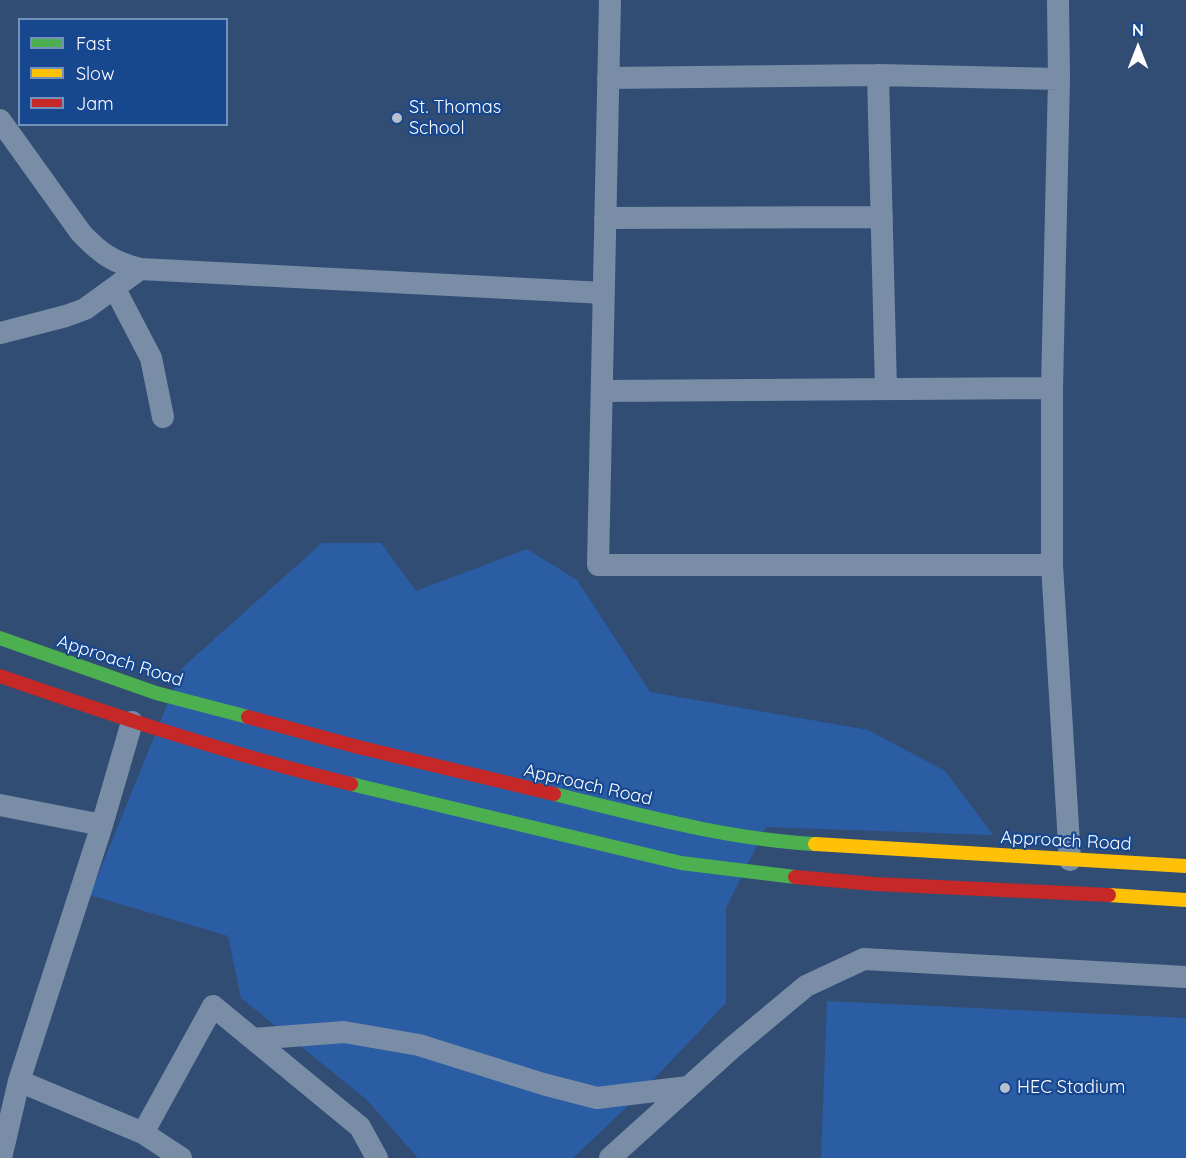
<!DOCTYPE html>
<html>
<head>
<meta charset="utf-8">
<style>
  body { margin:0 }
  #map { position:relative; width:1186px; height:1158px; overflow:hidden; background:#324d74; font-family:Quicksand,sans-serif }
  canvas { display:block }
  .legend { position:absolute; left:18px; top:18px; width:210px; height:108px; box-sizing:border-box; background:#17478f; border:2px solid #7491bc; margin:0; padding:8px 10px; list-style:none; font-size:18px; color:#fff }
  .legend li { display:flex; align-items:center; gap:12px; height:30px }
  .legend b { width:30px; border:2px solid #7491bc }
  .north { position:absolute; left:1108px; top:18px; width:60px; height:60px; -webkit-text-stroke:4px #17478f; paint-order:stroke; rotate:0deg; font-size:16px; font-weight:700; line-height:24px; text-align:center; color:#fff }
  .north::after { content:''; display:block; margin:auto; width:21px; height:27px; background:#fff; clip-path:polygon(50% 0,100% 100%,50% 72%,0 100%) }
</style>
</head>
<body>
<div id="map">
<canvas width="1186" height="1158"></canvas>
<ul class="legend">
<li><b style="height:8px;background:#4caf50"></b>Fast</li>
<li><b style="height:8px;background:#ffc107"></b>Slow</li>
<li><b style="height:8px;background:#c62828"></b>Jam</li>
</ul>
<div class="north">N</div>
</div>
<script>
const ctx = document.querySelector('canvas').getContext('2d');
ctx.lineJoin = 'round';
function fill(path, color) { ctx.fillStyle = color; ctx.fill(path, 'evenodd'); }
function stroke(path, color, width, dash) { ctx.strokeStyle = color; ctx.lineWidth = width; ctx.lineCap = dash ? 'butt' : 'round'; ctx.setLineDash(dash || []); ctx.stroke(path); }
function label(font, color, halo, rows, align = 'center') {
  ctx.font = font + ' Quicksand,sans-serif'; ctx.lineWidth = 4.5; ctx.setLineDash([]); ctx.textBaseline = 'middle'; ctx.strokeStyle = halo; ctx.fillStyle = color; for (const [text, x, y, turn = 0] of rows) {
    ctx.save(); ctx.translate(x, y); ctx.rotate((+turn || 0) * Math.PI / 180); ctx.textAlign = isNaN(turn) ? turn : align; if (halo) ctx.strokeText(text, 0, 0); ctx.fillText(text, 0, 0); ctx.restore();
  }
}
const green = new Path2D(`
  M322 543H381L416 591 527 549 577 580 650 692 868 730 945 771 993 835 766 827 726 908V1003L630 1104 573 1158H418L366 1099 241 998 228 936 90 895 182 668Z
  M827 1001 1186 1018V1158H821Z`);
const street = new Path2D(`
  M610 0 598 565H1052
  M1058 0 1059 79 1052 388V565L1070 860
  M878 75 886 389
  M608 78 878 75 1059 79
  M0 120 81 233C100 253 112 262 140 269L604 293
  M605 218 882 217
  M115 289 151 358 163 417
  M0 333 66 316 85 309 140 269
  M602 391 1052 388
  M0 805 102 825
  M253 1039 344 1032 419 1045 543 1084 597 1098 688 1087
  M19 1081 143 1133 181 1158
  M143 1133 213 1006 360 1127 377 1158
  M1 1158 19 1081 102 825 132 722
  M610 1158 733 1047 806 986 864 959 1186 977`);
const fast = new Path2D(`
  M0 638 156 693 248 717
  M351 784 681 863 795 877
  M554 794C640 815 726 839 815 844`);
const slow = new Path2D(`
  M815 844 1186 866
  M1109 895 1186 900`);
const jam = new Path2D(`
  M0 676C116 716 232 755 351 784
  M248 717 358 747 554 794
  M795 877 875 884 1109 895`);
const markers = [
  [397,118,6,"#b7c1ce"],
  [1005,1088,6,"#b7c1ce"]
];
const poiNames = [
  ["St. Thomas",409,108],
  ["School",409,129],
  ["HEC Stadium",1017,1088]
];
const streetNames = [
  ["Approach Road",120,661,18],
  ["Approach Road",588,785,13],
  ["Approach Road",1066,841,3]
];
fill(green, '#2b5da5');
stroke(street, '#798da7', 22);
stroke(fast, '#4caf50', 14);
stroke(slow, '#ffc107', 14);
stroke(jam, '#c62828', 14);
for (const [x, y, r, color] of markers) { const dot = new Path2D(); dot.arc(x, y, r, 0, 2 * Math.PI); ctx.fillStyle = color; ctx.fill(dot); stroke(dot, '#17478f', 2); }
label('18px', '#fff', '#17478f', poiNames, 'left');
label('18px', '#fff', '#17478f', streetNames);
</script>
</body>
</html>
